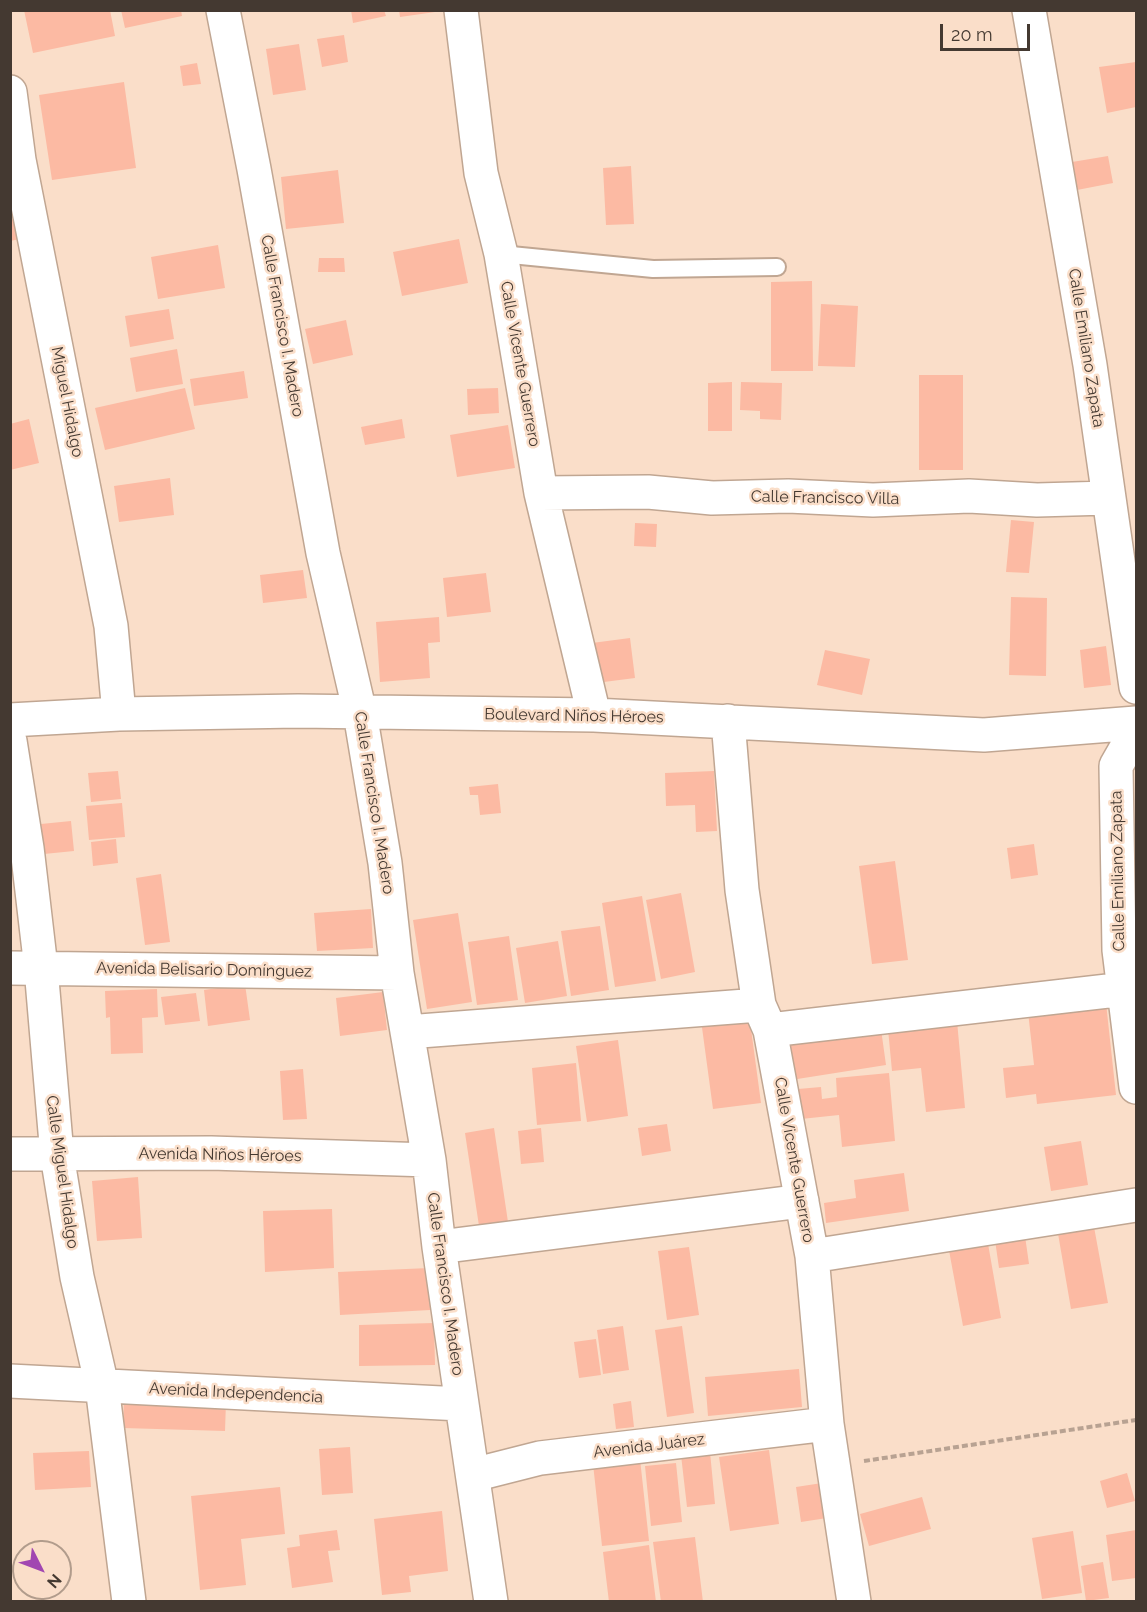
<!DOCTYPE html>
<html>
<head>
<meta charset="utf-8">
<style>
  body { margin:0 }
  #map { position:relative; width:1147px; height:1612px; overflow:hidden; background:#fadec9; font-family:Raleway,sans-serif }
  canvas { display:block }
  .frame { position:absolute; inset:0; border:12px solid #443931; pointer-events:none }
  .north { position:absolute; left:12px; top:1540px; width:60px; height:60px; box-sizing:border-box; background:#fadec9; border:2px solid #b19c8c; border-radius:50%; rotate:132deg; font-size:16px; font-weight:700; line-height:24px; text-align:center; color:#443931 }
  .north::after { content:''; display:block; margin:auto; width:21px; height:27px; background:#a146b1; clip-path:polygon(50% 0,100% 100%,50% 72%,0 100%) }
  .scale { position:absolute; left:940px; top:24px; width:90px; height:27px; box-sizing:border-box; border:3px solid #443931; border-top:0; padding-left:8px; font-size:18px; line-height:21px; white-space:nowrap; color:#443931; -webkit-text-stroke:4px #fadec9; paint-order:stroke }
</style>
</head>
<body>
<div id="map">
<canvas width="1147" height="1612"></canvas>
<div class="frame"></div>
<div class="north">N</div>
<div class="scale">20 m</div>
</div>
<script>
const ctx = document.querySelector('canvas').getContext('2d');
ctx.lineJoin = 'round';
function fill(path, color) { ctx.fillStyle = color; ctx.fill(path, 'evenodd'); }
function stroke(path, color, width, dash) { ctx.strokeStyle = color; ctx.lineWidth = width; ctx.lineCap = dash ? 'butt' : 'round'; ctx.setLineDash(dash || []); ctx.stroke(path); }
function label(font, color, halo, rows, align = 'center') {
  ctx.font = font + ' Raleway,sans-serif'; ctx.lineWidth = 5; ctx.setLineDash([]); ctx.textBaseline = 'middle'; ctx.strokeStyle = halo; ctx.fillStyle = color; for (const [text, x, y, turn = 0] of rows) {
    ctx.save(); ctx.translate(x, y); ctx.rotate((+turn || 0) * Math.PI / 180); ctx.textAlign = isNaN(turn) ? turn : align; if (halo) ctx.strokeText(text, 0, 0); ctx.fillText(text, 0, 0); ctx.restore();
  }
}
const building = new Path2D(`
  M24 10H110L115 36 33 53Z
  M121 10H181L182 16 125 28Z
  M351 10H384L386 16 353 23Z
  M399 10H435V12L400 17Z
  M344 35 348 62 322 67 317 39Z
  M299 44 306 90 273 95 266 49Z
  M1136 62V107L1107 113 1099 67Z
  M197 63 201 84 183 86 180 66Z
  M124 82 136 168 52 180 39 95Z
  M1108 156 1113 183 1077 190 1072 162Z
  M631 166 634 224 606 225 603 168Z
  M338 170 344 223 286 229 281 177Z
  M16 219 20 239 10 241V220Z
  M459 239 468 283 402 296 393 252Z
  M218 245 225 288 158 299 151 257Z
  M319 258H344L345 272H318Z
  M812 281 813 371H771V282Z
  M821 304 858 306 855 367 818 366Z
  M169 309 174 339 130 347 125 316Z
  M346 320 353 355 313 364 305 329Z
  M177 349 183 384 136 392 130 358Z
  M244 371 248 398 194 406 190 379Z
  M919 375H963V470H919Z
  M732 382V431H708V383Z
  M741 382 782 383 781 420 760 419V411L740 410Z
  M185 388 195 429 105 450 95 408Z
  M498 388 499 413 468 415 467 389Z
  M29 419 39 463 10 470V424Z
  M402 419 405 438 365 445 361 427Z
  M508 425 515 468 457 477 450 435Z
  M170 478 174 515 119 522 114 486Z
  M1011 520 1034 522 1029 573 1006 572Z
  M635 523 657 524 656 547 634 546Z
  M303 570 307 598 263 603 260 575Z
  M486 573 491 612 447 617 443 578Z
  M1011 597 1047 598 1046 676 1009 675Z
  M439 617 440 642 428 643 430 678 380 682 376 622Z
  M630 638 635 678 596 683 592 643Z
  M1106 646 1111 685 1084 688 1080 650Z
  M825 650 870 659 862 695 817 685Z
  M118 771 121 799 91 802 88 773Z
  M714 771 717 831 696 832 695 805 666 806 665 773Z
  M498 784 501 813 480 815 478 795H470L469 787Z
  M122 803 125 837 89 840 86 806Z
  M71 821 74 851 44 854 41 824Z
  M116 839 118 863 93 866 91 842Z
  M1034 844 1038 875 1011 879 1007 848Z
  M895 861 908 960 872 964 859 866Z
  M161 874 170 942 145 945 136 878Z
  M681 893 695 972 661 979 646 900Z
  M642 896 656 981 615 987 602 903Z
  M371 909 373 948 317 951 314 913Z
  M458 913 472 1002 427 1009 413 920Z
  M600 926 609 990 571 996 561 931Z
  M509 936 518 1000 477 1005 468 942Z
  M558 941 567 996 525 1003 516 948Z
  M245 984 250 1020 208 1026 204 990Z
  M157 989 158 1017 142 1018 143 1053 111 1054 110 1017 106 1018 105 991Z
  M383 992 387 1030 340 1036 336 998Z
  M196 993 200 1021 165 1025 161 997Z
  M1106 1003 1116 1095 1037 1104 1036 1094 1006 1098 1003 1068 1034 1065 1028 1012Z
  M749 1014 761 1103 713 1109 701 1020Z
  M957 1021 965 1108 926 1112 921 1068 892 1071 888 1029Z
  M881 1029 886 1065 791 1080 788 1039Z
  M618 1040 628 1116 587 1122 576 1046Z
  M576 1063 581 1121 537 1125 532 1068Z
  M303 1069 307 1119 283 1120 280 1071Z
  M889 1073 895 1141 842 1147 839 1115 801 1119 798 1089 821 1087 822 1099 837 1097 836 1078Z
  M667 1124 671 1151 642 1156 638 1128Z
  M494 1128 508 1222 479 1226 465 1133Z
  M541 1128 544 1162 521 1164 518 1131Z
  M1081 1141 1088 1185 1051 1191 1044 1147Z
  M904 1173 909 1211 826 1223 824 1203 856 1198 854 1180Z
  M138 1177 142 1238 97 1241 92 1181Z
  M332 1209 334 1268 265 1272 263 1211Z
  M1092 1216 1108 1303 1071 1309 1056 1222Z
  M1024 1229 1029 1264 999 1268 994 1233Z
  M987 1238 1001 1318 963 1326 948 1245Z
  M689 1247 699 1315 667 1320 658 1251Z
  M429 1268 430 1310 340 1315 338 1272Z
  M434 1323 435 1365 359 1366V1325Z
  M623 1326 629 1370 603 1374 597 1330Z
  M682 1326 694 1413 667 1417 655 1330Z
  M596 1339 601 1375 579 1378 574 1342Z
  M799 1369 802 1407 708 1416 705 1377Z
  M124 1398 226 1402 225 1431 123 1428Z
  M631 1401 634 1427 616 1429 613 1404Z
  M350 1447 353 1493 322 1495 319 1449Z
  M769 1450 779 1524 730 1531 719 1457Z
  M89 1451 91 1487 35 1490 33 1453Z
  M710 1452 715 1504 687 1507 681 1455Z
  M640 1459 649 1541 602 1546 593 1464Z
  M676 1463 682 1522 651 1526 645 1466Z
  M1127 1473 1135 1501 1107 1508 1100 1481Z
  M822 1483 827 1518 801 1522 796 1487Z
  M280 1487 285 1534 241 1539 246 1585 200 1590 191 1496Z
  M922 1497 931 1529 869 1546 860 1514Z
  M442 1511 448 1571 409 1576 411 1592 382 1595 374 1519Z
  M337 1530 340 1550 328 1551 333 1582 292 1588 287 1548 300 1546 299 1535Z
  M1136 1530V1578L1112 1581 1106 1535Z
  M1073 1531 1082 1593 1042 1599 1032 1538Z
  M695 1537 703 1602H661L653 1542Z
  M649 1545 656 1602H609L603 1552Z
  M1103 1562 1109 1598 1086 1601 1081 1566Z`);
const path = new Path2D(`
  M864 1461 1136 1420`);
const lane = new Path2D(`
  M501 254 653 269 777 267`);
const street = new Path2D(`
  M223 10 254 169 323 553 360 713 385 863 397 973 429 1160 439 1247 491 1602
  M461 10 481 173 501 254 541 493 594 715
  M1029 10 1090 365 1136 687
  M10 92 19 160 111 626 119 714
  M541 493 648 492 712 498 788 496 873 500 969 496 1037 500 1108 498
  M10 720 119 714 298 711 594 715 984 735 1136 723
  M728 721 742 890 759 1005 770 1030 812 1256 827 1424 854 1602
  M1136 731 1116 766 1119 950 1136 1087
  M10 741 27 848 41 968 57 1155 77 1277 102 1386 129 1602
  M10 968 397 973
  M770 1030 1125 989
  M407 1032 759 1005
  M10 1154 211 1153 429 1160
  M439 1247 802 1201
  M812 1256 1136 1205
  M10 1381 461 1404
  M473 1475 540 1458 827 1424`);
const streetNames = [
  ["Calle Francisco I. Madero",282,326,80],
  ["Calle Emiliano Zapata",1086,348,81],
  ["Calle Vicente Guerrero",520,364,80],
  ["Miguel Hidalgo",67,402,79],
  ["Calle Francisco Villa",825,498,1],
  ["Boulevard Niños Héroes",574,716,1],
  ["Calle Francisco I. Madero",374,803,81],
  ["Calle Emiliano Zapata",1118,871,-91],
  ["Avenida Belisario Domínguez",204,970,1],
  ["Avenida Niños Héroes",220,1155,1],
  ["Calle Vicente Guerrero",794,1160,80],
  ["Calle Miguel Hidalgo",62,1172,82],
  ["Calle Francisco I. Madero",445,1284,82],
  ["Avenida Independencia",236,1393,3],
  ["Avenida Juárez",649,1446,-7]
];
fill(building, '#fcbaa3');
stroke(lane, '#c0a692', 20);
stroke(street, '#c0a692', 36);
stroke(path, '#b8a292', 4, [6, 3]);
stroke(lane, '#fff', 16);
stroke(street, '#fff', 33);
label('16px', '#443931', '#fadec9', streetNames);
</script>
</body>
</html>
